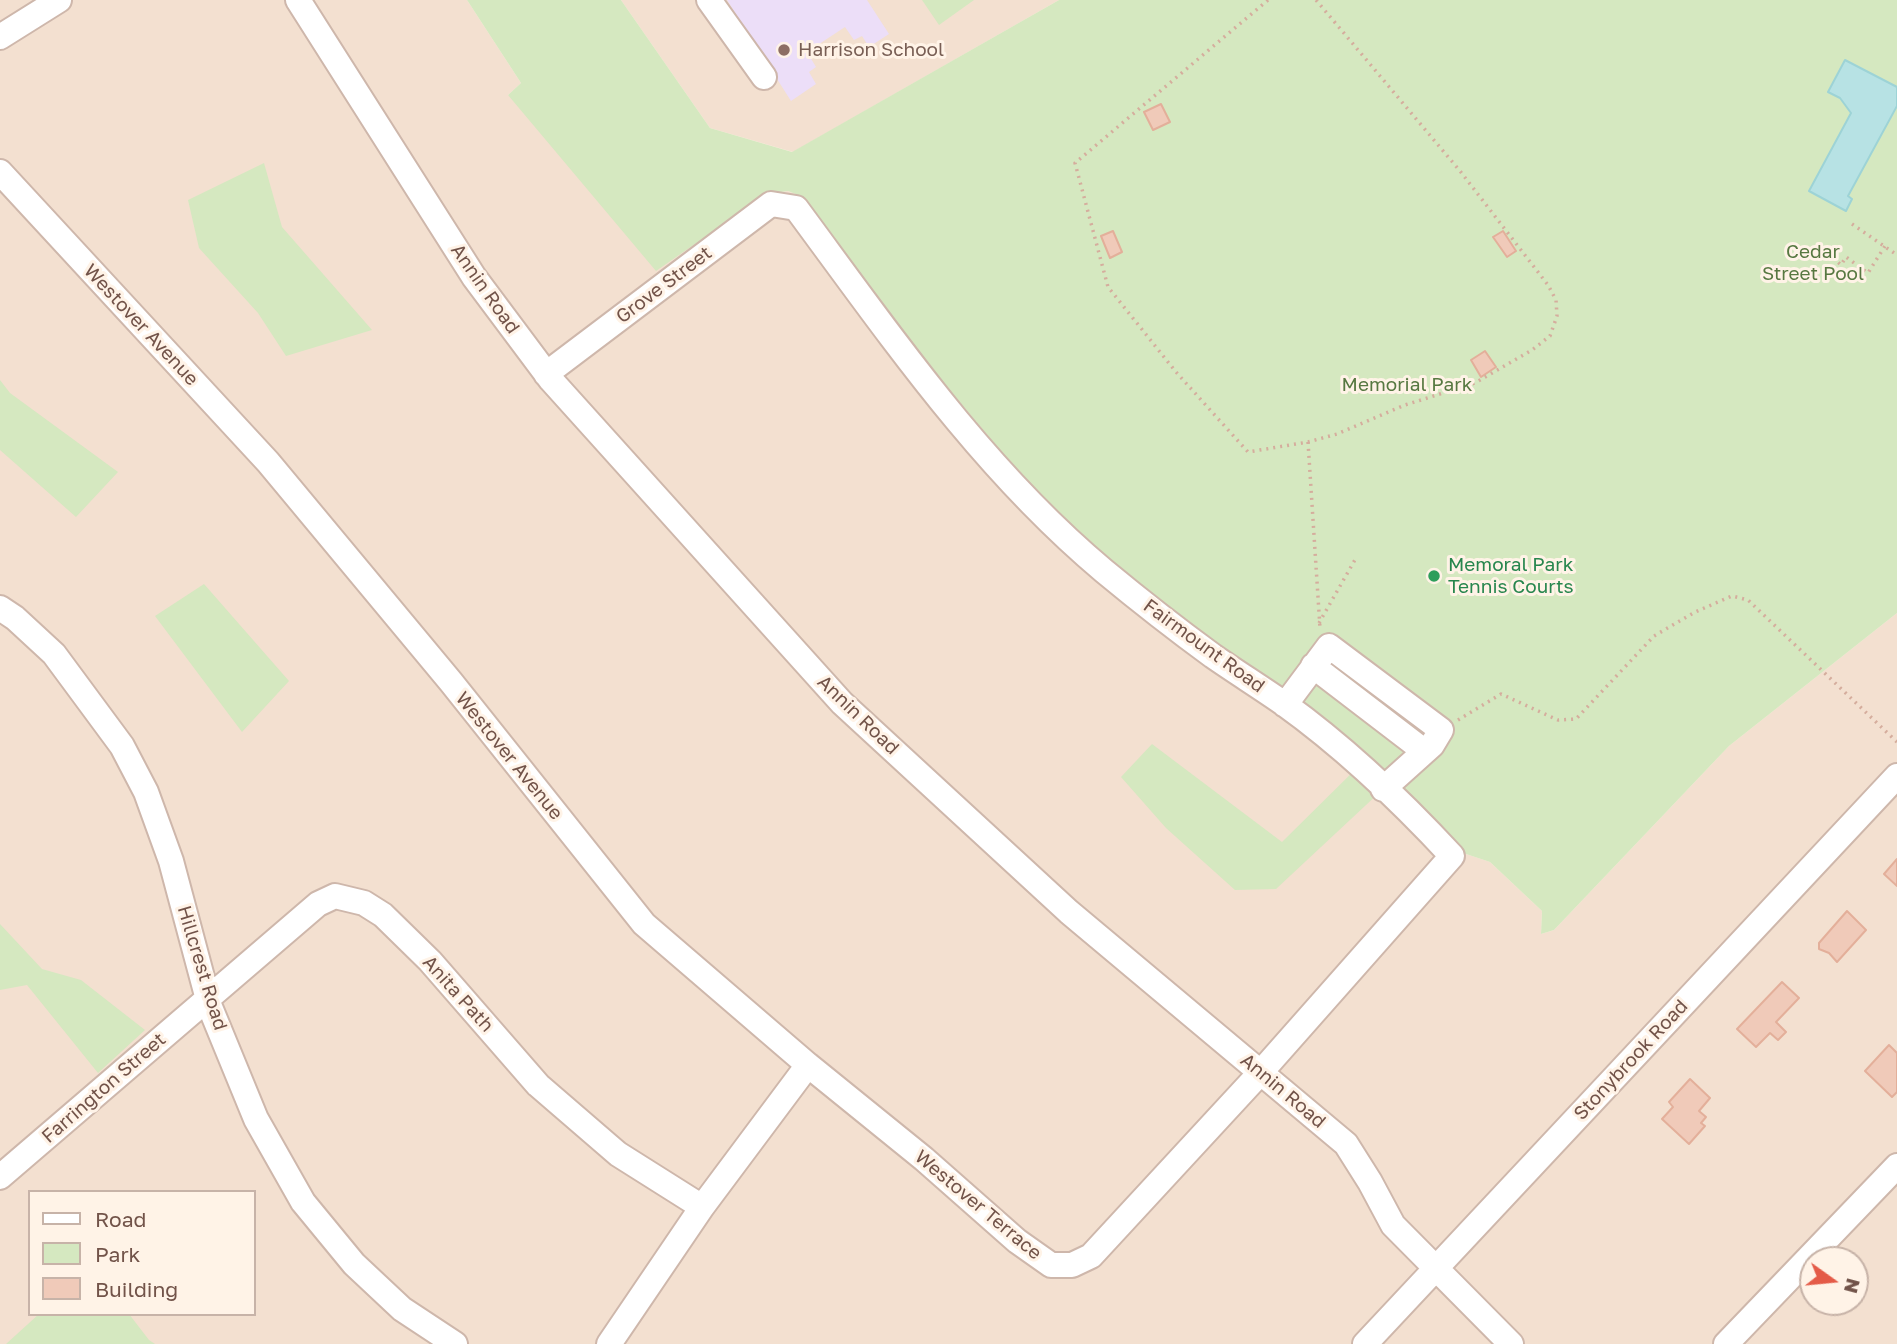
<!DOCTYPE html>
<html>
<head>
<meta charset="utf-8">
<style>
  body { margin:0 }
  #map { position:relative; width:1897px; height:1344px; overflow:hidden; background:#fcefe1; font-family:"Golos Text",sans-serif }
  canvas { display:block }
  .legend { position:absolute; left:28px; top:1190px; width:228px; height:126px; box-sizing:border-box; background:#fff3e7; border:2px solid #c7b3a8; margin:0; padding:9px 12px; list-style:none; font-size:21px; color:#725349 }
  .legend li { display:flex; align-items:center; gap:14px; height:35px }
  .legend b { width:35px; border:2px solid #c7b3a8 }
  .north { position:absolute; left:1799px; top:1246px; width:70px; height:70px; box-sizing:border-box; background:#fff3e7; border:2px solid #c7b3a8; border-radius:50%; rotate:105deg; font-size:19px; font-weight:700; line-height:28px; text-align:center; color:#725349 }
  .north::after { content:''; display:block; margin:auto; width:24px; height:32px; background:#e45b48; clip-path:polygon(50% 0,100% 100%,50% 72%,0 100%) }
</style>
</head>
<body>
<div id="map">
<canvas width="1897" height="1344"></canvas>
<ul class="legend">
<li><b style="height:9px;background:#fff"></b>Road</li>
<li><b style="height:19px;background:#d5e8c0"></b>Park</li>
<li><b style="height:19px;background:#f0cab9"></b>Building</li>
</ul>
<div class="north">N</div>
</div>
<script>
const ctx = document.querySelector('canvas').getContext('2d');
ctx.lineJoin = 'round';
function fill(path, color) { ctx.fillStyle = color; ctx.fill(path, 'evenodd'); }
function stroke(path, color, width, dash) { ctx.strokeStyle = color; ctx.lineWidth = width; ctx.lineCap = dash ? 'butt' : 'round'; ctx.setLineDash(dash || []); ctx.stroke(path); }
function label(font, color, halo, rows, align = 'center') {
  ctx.font = font + ' "Golos Text",sans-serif'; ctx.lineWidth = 6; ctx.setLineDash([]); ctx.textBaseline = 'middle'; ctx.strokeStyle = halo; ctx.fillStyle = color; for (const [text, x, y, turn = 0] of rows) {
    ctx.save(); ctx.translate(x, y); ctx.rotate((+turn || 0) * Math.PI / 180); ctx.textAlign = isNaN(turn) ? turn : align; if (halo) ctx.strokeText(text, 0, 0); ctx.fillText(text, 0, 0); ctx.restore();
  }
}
const residential = new Path2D(`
  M0 0H467L521 83 508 95 767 194 788 191 803 197 940 379 1039 496 1289 697 1460 852 1490 862 1542 911 1541 934 1554 930 1729 746 1897 613V1344H0ZM30 1192H254V1314H30ZM1813 1260H1855V1302H1813Z
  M621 0H1059L793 152 710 128Z`);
const education = new Path2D(`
  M727 0H867L889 34 869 47 862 36 854 40 845 27 807 52 816 67 809 72 816 84 791 101Z`);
const green = new Path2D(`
  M467 0H621L710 128 792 152 1059 0H1897V613L1729 746 1554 930 1541 934 1542 911 1490 862 1460 852 1381 791 1276 889 1235 890 1166 828 1121 777 1152 744 1282 842 1368 757 1105 558 1039 496 940 379 803 197 788 191 767 194 656 271 508 95 521 83Z
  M922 0H974L939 25Z
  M264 163 282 227 372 330 286 356 258 313 199 248 188 200Z
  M0 380 10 393 118 472 76 517 0 450Z
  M204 584 289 681 242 732 155 616Z
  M0 924 42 969 81 980 145 1030 98 1073 27 985 0 990Z
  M39 1314H129L149 1340 155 1344H6Z`);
const water = new Path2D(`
  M1845 60 1897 87V106L1848 196 1852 199 1846 211 1809 191 1851 113 1840 98 1828 92Z`);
const building = new Path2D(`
  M1161 104 1170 122 1153 130 1144 112Z
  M1113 231 1122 252 1110 258 1101 236Z
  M1503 231 1516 251 1507 257 1493 237Z
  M1485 351 1496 367 1481 377 1471 360Z
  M1897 859V886L1884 874Z
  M1847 911 1866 930 1837 962 1829 953 1819 949V943Z
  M1782 982 1799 998 1776 1022 1786 1032 1778 1040 1770 1033 1756 1047 1737 1029Z
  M1889 1045 1897 1053V1092L1892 1097 1865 1071Z
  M1690 1079 1710 1098 1699 1111 1706 1117 1701 1123 1705 1126 1689 1144 1662 1119 1673 1107 1669 1102Z`);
const path = new Path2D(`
  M1268 0 1075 163 1108 287 1176 372 1248 452 1308 442 1337 434 1405 405 1475 383 1532 350 1550 336 1557 316 1556 300 1548 285 1460 171 1316 0
  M1852 224 1897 255
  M1828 253 1841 265 1846 257 1868 273 1885 246
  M1308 442 1320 628
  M1319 623 1356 558
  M1458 720 1501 694 1558 720 1576 719 1654 636 1695 612 1732 596 1748 600 1897 742`);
const minor = new Path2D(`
  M298 0 474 277 551 380 842 703 1069 912 1346 1144 1370 1182 1393 1225 1511 1344
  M709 0 764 77
  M0 37 59 0
  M0 172 268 462 451 682 644 924 808 1065 924 1159 1017 1241 1051 1265H1072L1091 1256 1261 1072 1452 856C1402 802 1343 746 1283 703 1260 687 1236 672 1213 656 1176 629 1139 600 1104 571 982 469 890 335 796 208L771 204 546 374
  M0 608 15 618 54 654 122 746 146 792 171 861 210 1007 256 1119 303 1202 354 1264 402 1309 455 1344
  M1313 666 1424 751
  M1285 705 1329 646 1441 730 1432 745 1383 789
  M0 1177 318 904 335 896 364 903 383 915 430 961 538 1085 618 1154 702 1207
  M609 1344 702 1207 808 1065
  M1365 1344 1897 776
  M1726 1344 1897 1166`);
const markers = [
  [784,50,7,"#8d6e63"],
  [1434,576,7,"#2e9e5b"]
];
const educationNames = [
  ["Harrison School",798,50]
];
const parkNames = [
  ["Cedar",1813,252],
  ["Street Pool",1813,274],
  ["Memorial Park",1407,385]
];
const streetNames = [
  ["Grove Street",664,285,-37],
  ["Annin Road",485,289,55],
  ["Westover Avenue",141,325,47],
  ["Fairmount Road",1204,646,36],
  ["Annin Road",858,715,44],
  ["Westover Avenue",509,756,51],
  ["Hillcrest Road",202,968,73],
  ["Anita Path",458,994,48],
  ["Stonybrook Road",1631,1060,-47],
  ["Farrington Street",104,1088,-41],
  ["Annin Road",1283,1091,40],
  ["Westover Terrace",978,1205,40]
];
const leisureNames = [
  ["Memoral Park",1448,565],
  ["Tennis Courts",1448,587]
];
fill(residential, '#f3e0d0');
fill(education, '#ecdef8');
fill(green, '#d5e8c0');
fill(water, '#b7e2e4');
stroke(water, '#9dd3d6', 2);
fill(building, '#f0cab9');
stroke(building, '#e3af9a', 2);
stroke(minor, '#ceb7ab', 28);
stroke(path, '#d5ad9d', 3.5, [2, 5]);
stroke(minor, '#fff', 24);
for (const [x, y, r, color] of markers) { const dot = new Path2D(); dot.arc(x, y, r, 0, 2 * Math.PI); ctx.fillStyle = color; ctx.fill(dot); stroke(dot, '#fff3e7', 2.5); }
label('19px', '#785e54', '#fff3e7', educationNames, 'left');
label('19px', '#577841', '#fff3e7', parkNames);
label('19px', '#725349', '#fff3e7', streetNames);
label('19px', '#27864d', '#fff3e7', leisureNames, 'left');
</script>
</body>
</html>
